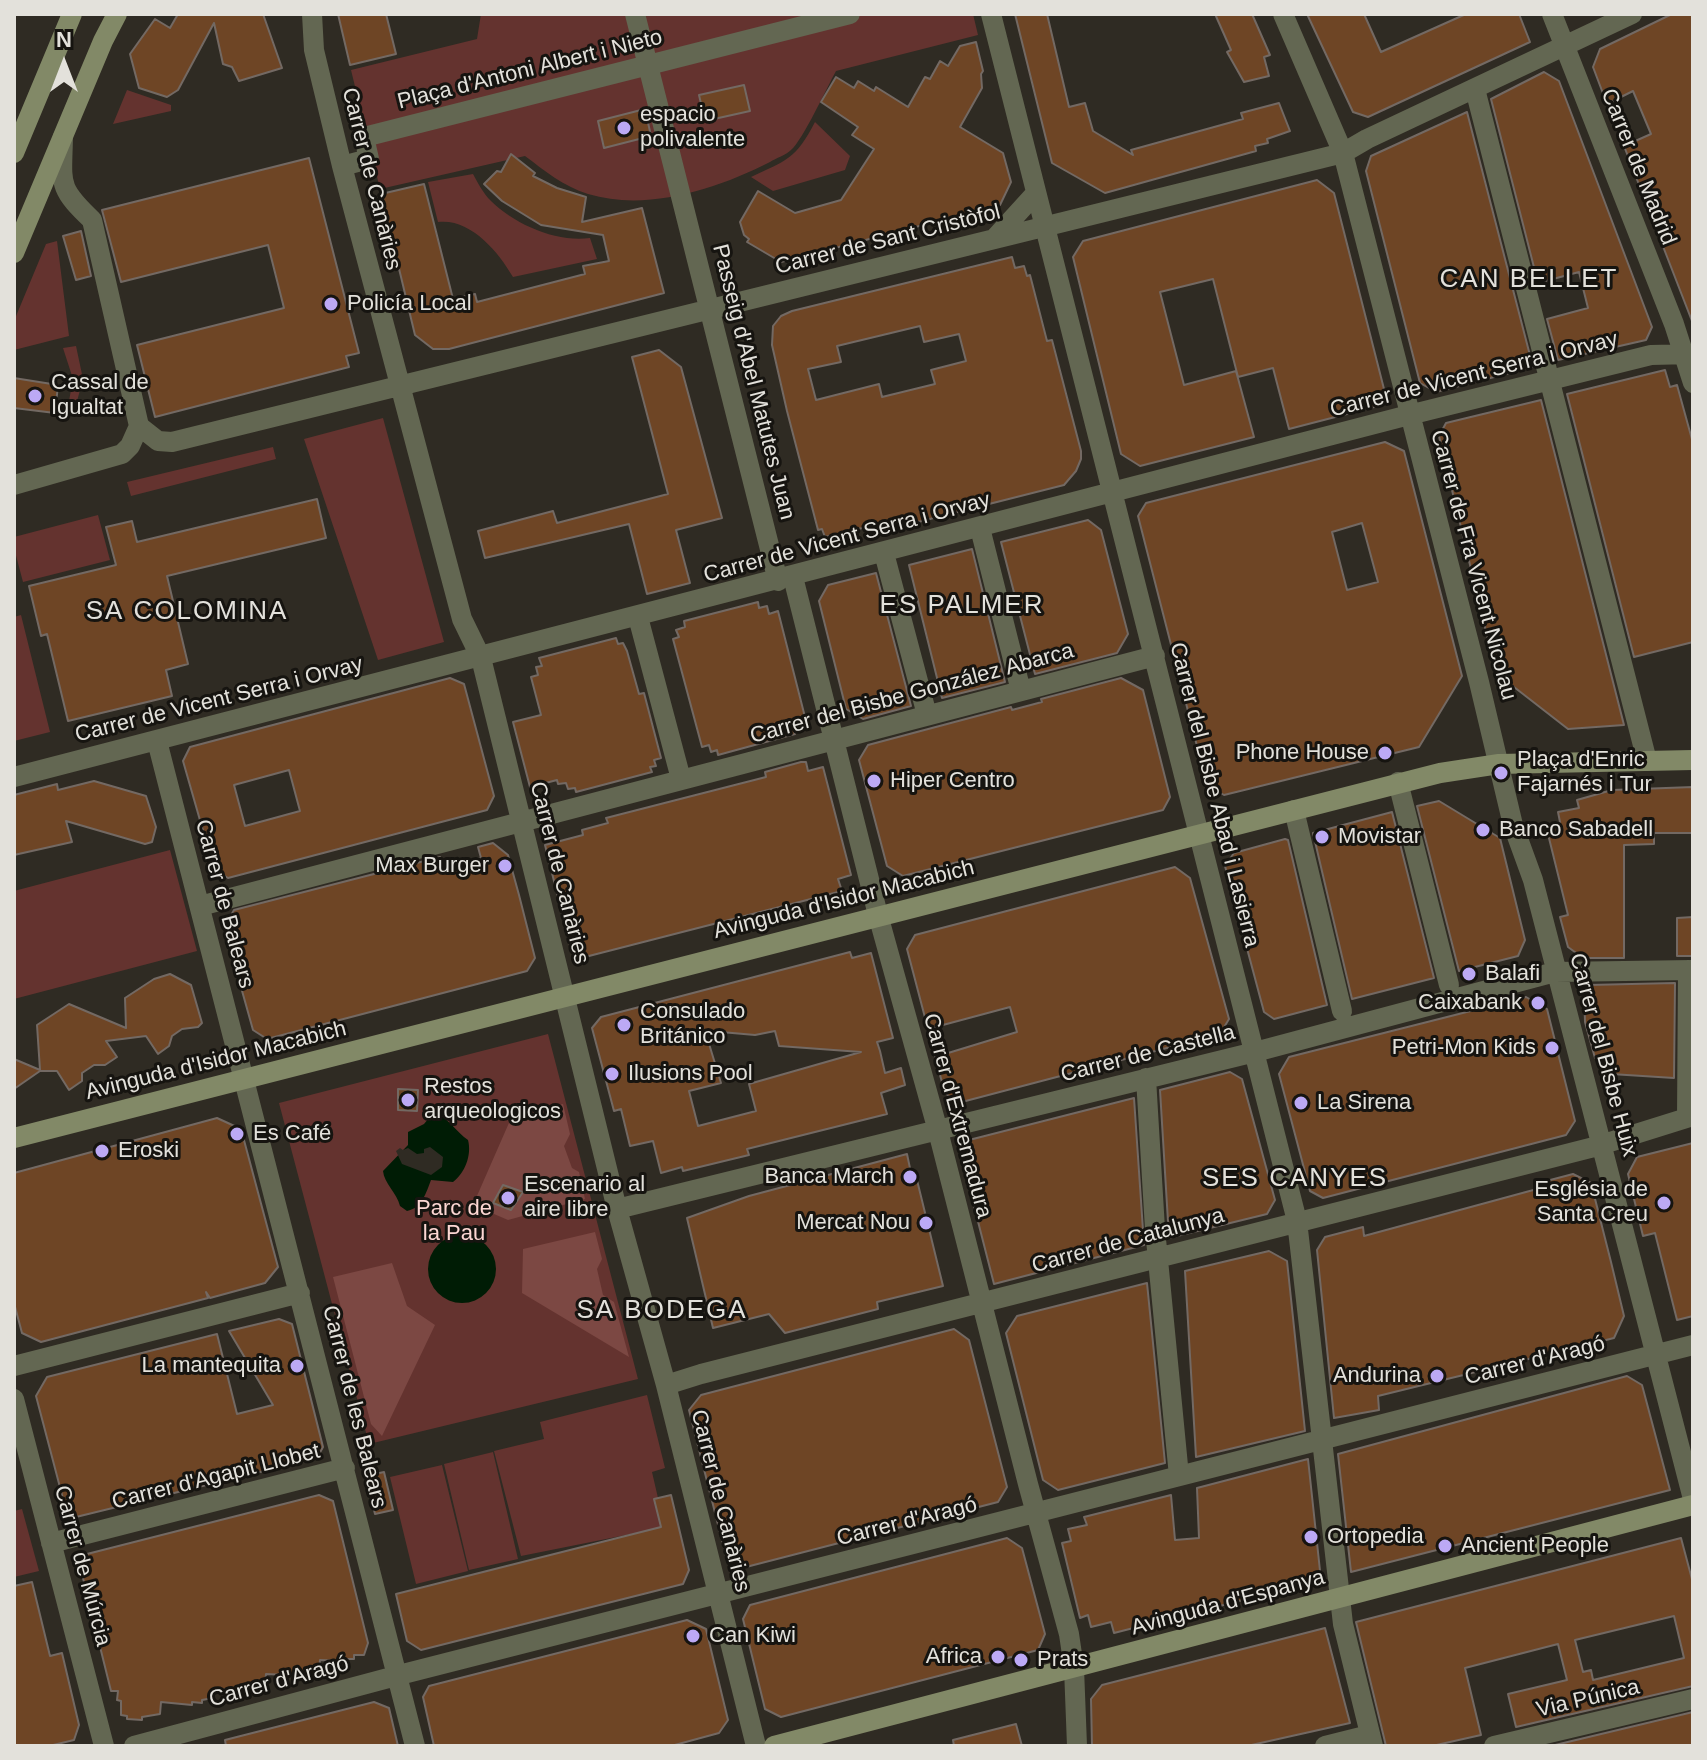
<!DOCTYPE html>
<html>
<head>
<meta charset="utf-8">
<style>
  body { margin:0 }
  #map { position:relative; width:1707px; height:1760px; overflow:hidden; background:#2f2b23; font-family:Helvetica,sans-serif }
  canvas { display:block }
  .frame { position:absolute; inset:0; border:16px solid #e3e1db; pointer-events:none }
  .north { position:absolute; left:24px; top:24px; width:80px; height:80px; -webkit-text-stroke:6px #161410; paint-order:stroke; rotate:0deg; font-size:22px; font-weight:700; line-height:32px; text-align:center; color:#e3e1db }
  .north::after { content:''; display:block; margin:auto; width:28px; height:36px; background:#e3e1db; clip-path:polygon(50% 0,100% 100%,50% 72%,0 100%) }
</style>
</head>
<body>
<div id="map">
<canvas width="1707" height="1760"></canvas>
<div class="frame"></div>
<div class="north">N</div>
</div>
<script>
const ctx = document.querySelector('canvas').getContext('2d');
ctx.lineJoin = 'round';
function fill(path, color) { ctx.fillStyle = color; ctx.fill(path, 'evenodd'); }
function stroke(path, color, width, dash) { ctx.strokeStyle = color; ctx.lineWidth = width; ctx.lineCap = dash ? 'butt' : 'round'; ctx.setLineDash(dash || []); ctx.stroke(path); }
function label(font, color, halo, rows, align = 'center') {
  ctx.font = font + ' Helvetica,sans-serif'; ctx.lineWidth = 6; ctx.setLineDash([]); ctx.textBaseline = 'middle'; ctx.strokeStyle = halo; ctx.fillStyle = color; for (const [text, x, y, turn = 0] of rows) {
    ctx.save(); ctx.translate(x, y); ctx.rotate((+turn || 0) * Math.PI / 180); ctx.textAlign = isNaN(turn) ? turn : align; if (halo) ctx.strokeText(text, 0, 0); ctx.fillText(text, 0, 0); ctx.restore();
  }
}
const green = new Path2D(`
  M481 14H973L978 35 836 71C827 87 803 140 791 150 786 155 776 158 770 162 717 189 647 212 588 194 563 186 545 171 525 156L380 189 351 70 477 39Z
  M127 90 171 105V111L113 124Z
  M815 122 850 156 845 170 773 191 751 177C787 160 796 159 815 122Z
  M473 174C478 183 483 193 491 201 514 224 557 243 590 238L597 259 513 277C498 251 470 218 438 222L428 182Z
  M57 241 69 336 14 350V321L46 244Z
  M76 346 83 379 76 405 69 401 73 379 63 348Z
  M383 418 444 642 378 660 304 439Z
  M273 447 276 459 131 496 127 482Z
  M98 515 110 560 23 582 14 548V537Z
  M21 615 50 732 14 741V617Z
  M170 850 197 951 14 999V891Z
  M548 1034 638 1379 369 1444 279 1103Z
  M647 1395 665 1468 652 1472 658 1498 654 1499 661 1528 521 1556 494 1451 544 1439 540 1422Z
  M493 1452 518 1559 469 1570 444 1464Z
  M442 1465 468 1571 416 1584 390 1477Z
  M22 1509 39 1571 14 1577V1511Z`);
const forest = new Path2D(`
  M563 1104 570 1134 564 1146 572 1168 579 1172 585 1199 508 1220 473 1205 512 1116Z
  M595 1232 602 1259 597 1269 603 1295 614 1302 629 1357 522 1293 523 1249Z
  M392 1263 407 1306 435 1325 382 1436 371 1424 333 1277Z`);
const water = new Path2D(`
  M434 1112C449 1118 456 1132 468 1140 472 1155 465 1173 453 1182L431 1180C426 1193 422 1208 407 1211L400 1206C397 1193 384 1183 383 1171L408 1145V1132L424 1124Z
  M428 1269a34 34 0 1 1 68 0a34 34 0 1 1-68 0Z`);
const pier = new Path2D(`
  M430 1147 443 1157 442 1167 431 1175 402 1164 396 1151 400 1148 403 1150 408 1148 417 1154 424 1153V1149Z`);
const building = new Path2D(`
  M178 14H263L282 68 239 81 232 67 223 64 214 23 178 90 167 97 139 88 130 54 155 19 170 28Z
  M338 14H386L396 54 350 65Z
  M1015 14H1047L1069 107 1085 103 1093 131 1133 155 1131 150 1243 119 1241 113 1279 103 1290 131 1267 139 1268 143 1255 146 1256 151 1105 193 1052 163Z
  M1215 14H1252L1270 55 1264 57 1269 76 1244 82 1227 52 1231 50Z
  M1307 14H1364L1381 52 1466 14H1519L1530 42 1368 117 1353 112Z
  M1672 14H1693L1692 321 1624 146 1651 134 1633 91 1607 104 1593 67 1600 49Z
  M976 42 983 71 981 74 982 88 960 127 1003 153 1011 182 1000 205 781 262 747 242 749 239 744 235 740 222 758 191 795 213 841 200 874 149 852 135 858 127 821 102 836 77 854 88 858 81 874 91 876 87 908 107 925 77 930 79 940 61 948 66 960 46Z
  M1544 72 1559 81 1652 327 1646 340 1558 360 1547 319 1588 308 1579 272 1538 283 1491 99Z
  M744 85 750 111 705 121 699 95Z
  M645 109 651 136 604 148 598 121Z
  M1467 112 1533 367 1436 392 1420 383 1366 171 1371 156Z
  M511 154 535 173 533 176 557 188 586 197 582 222 642 208 664 293 449 349H433L415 335 381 194 424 184 453 299 475 294 477 302 585 274 583 266 609 261 603 235 541 225 502 201 484 184 497 171 501 172Z
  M309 158 359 353 346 356 349 367 155 417 137 345 284 308 268 245 121 282 102 210Z
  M1317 180 1334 193 1384 389 1374 407 1289 429 1273 368 1238 377 1213 279 1160 292 1184 385 1236 371 1254 437 1140 466 1121 454 1073 257 1083 241Z
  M81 231 91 276 76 280 63 236Z
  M1012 257 1015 268 1024 266 1027 276 1030 275 1047 341 1052 340 1081 451V459L1076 471 1064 485 914 523 912 516 825 537 822 529 818 530 787 411 772 345 773 326 781 316 792 311ZM920 326 924 342 959 334 966 361 931 370 935 384 882 397 879 384 816 400 808 369 841 362 837 346Z
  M659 350 681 367 722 518 676 530 690 583 647 594 629 524 485 558 478 531 553 511 557 523 668 494 632 357Z
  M1665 370 1670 387 1677 385 1693 443V642L1634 657 1567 394Z
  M14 378 58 385 55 413 14 408Z
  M1541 400 1624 725 1568 729 1496 673 1439 436 1446 423Z
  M1385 442 1404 451 1462 676 1419 747 1224 795 1207 785 1138 516 1146 503ZM1362 523 1378 582 1347 590 1332 532Z
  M317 499 326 538 167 576 188 664 166 670 172 696 68 721 47 634 41 636 29 586 116 565 106 527 132 521 137 542Z
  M1088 520 1101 530 1128 634 1117 653 1035 674 1001 542Z
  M972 549 1005 682 942 698 909 565Z
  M876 573 911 706 863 719 846 709 819 601 828 585Z
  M758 602 759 608 767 606 769 614 778 611 806 721 797 723 798 730 794 731 795 734 718 755 717 750 711 752 709 745 702 747 673 639 679 637 676 630 685 627 684 621Z
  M616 638 618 644 623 643 627 651 639 694 644 693 661 758 654 760 656 766 650 767 652 772 576 792 575 788 568 789 566 783 558 784 557 780 530 787 513 722 541 715 531 677 538 675 536 667 542 666 539 658Z
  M450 678 464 684 494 796 487 810 228 878 214 869 183 761 190 747ZM289 770 300 811 245 826 234 785Z
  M1121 678 1143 690 1170 797 1163 810 903 876 887 866 859 760 868 745 1011 707 1012 710 1042 702 1041 699Z
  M801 762H806L808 771 823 767 851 875 838 879 842 891 585 957 582 942 570 945 545 845 583 835 582 830 608 823 606 818 766 777 765 772Z
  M94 781 146 796 156 827 152 842 145 844 66 821 72 842 14 855V795L57 784 58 790Z
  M1693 787V833H1654V844L1624 845V958H1583L1568 947 1560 917 1568 915 1546 826 1560 822 1558 812 1579 808 1577 800 1612 790Z
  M1439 801 1500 838 1525 940 1518 956 1459 971 1417 806Z
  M1392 812 1434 978 1352 999 1313 833Z
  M1285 839 1288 840 1327 1005 1274 1019 1264 1012 1225 866 1234 853Z
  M493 843 508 855 519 895 535 958 527 971 267 1039 253 1030 239 980 244 979 229 919 234 910 440 857 442 867 481 858 478 847Z
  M1175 867 1190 878 1229 1019 1220 1034 958 1103 945 1093 935 1057 1017 1032 1010 1007 928 1029 907 949 915 935Z
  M1693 917V956H1677V918Z
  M850 952 852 958 871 953 893 1038 877 1042 880 1051 885 1073 901 1068 905 1085 881 1093 887 1114 747 1149 749 1155 683 1171 682 1167 661 1173 653 1141 630 1146 621 1109 614 1111 592 1028 601 1017ZM775 1031 779 1046 861 1052 749 1084 756 1111 698 1126 689 1091 721 1083 706 1034H722L721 1032 755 1035Z
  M170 974 191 985 202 1023 198 1027 182 1029 172 1036 169 1046 158 1054 146 1036 106 1041 117 1057 105 1065H94L82 1073V1081L69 1090 57 1071H40L14 1089V1059L40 1070 37 1025 69 1004 126 1028 125 998 154 979Z
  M1675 983 1674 1078 1611 1074 1595 1058 1585 1022 1584 988 1588 985Z
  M1526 997 1547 1009 1575 1121 1566 1135 1323 1198 1310 1191 1279 1074 1289 1057Z
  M1230 1072 1242 1079 1275 1200 1267 1214 1169 1238 1160 1090Z
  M398 1089 418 1090 417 1111 398 1110Z
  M1134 1098 1144 1245 994 1284 961 1155 969 1140Z
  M217 1118 241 1129 278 1267 265 1283 210 1298 206 1292 208 1298 41 1342 22 1333 14 1303V1173Z
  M1693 1143V1316L1677 1320 1655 1233 1643 1236 1628 1174 1637 1157Z
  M907 1154 911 1173 915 1172 943 1286 877 1302 878 1309 785 1333 769 1314 713 1328 687 1218 749 1196Z
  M1573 1174 1591 1183 1611 1262 1624 1316 1614 1338 1378 1396 1379 1410 1334 1418 1317 1250 1325 1237 1363 1227 1364 1236 1537 1189 1535 1184Z
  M503 1185 523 1192 511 1210 493 1203Z
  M1269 1251 1287 1261 1305 1431 1196 1457 1185 1271Z
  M1147 1283 1165 1463 1058 1490 1043 1480 1006 1333 1017 1316Z
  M279 1319 292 1324 323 1447 317 1458 76 1517 67 1514 36 1396 47 1377 217 1334 237 1414 273 1405 229 1331Z
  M954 1329 969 1340 1007 1487 998 1502 746 1567 726 1556 689 1410 701 1395Z
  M1627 1376 1642 1385 1670 1490 1351 1572 1338 1454Z
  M1308 1459 1321 1580 1114 1633 1111 1622 1091 1627 1088 1615 1080 1618 1062 1543 1071 1541 1068 1529 1087 1525 1084 1517 1171 1495 1175 1540 1199 1538 1197 1488Z
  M384 1472 393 1510 375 1514 366 1476Z
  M319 1495 333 1501 368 1643 364 1655H354V1659H343V1661L320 1660 319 1669H315V1673H309L308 1676 266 1674 265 1684 260 1683V1687H254V1690L245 1689 244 1692 214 1688 213 1698 202 1700V1703L192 1702V1705L161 1702 160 1714 142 1717V1720L127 1719V1716L121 1715V1701L117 1700 118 1691H111L80 1566 87 1554Z
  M671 1495 689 1570 683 1584 421 1650 407 1641 396 1594 661 1527 654 1499Z
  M1007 1538 1022 1548 1045 1634 1038 1650 781 1717 765 1709 743 1619 750 1605Z
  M1681 1538 1693 1583V1686L1516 1727 1508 1694 1567 1680 1558 1644 1465 1668 1481 1735 1432 1746H1386L1356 1622ZM1674 1616 1684 1658 1593 1680 1591 1670 1583 1672 1575 1640Z
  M32 1582 50 1656 62 1653 79 1725 74 1740 49 1746H14V1586Z
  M687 1620 706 1629 728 1720 719 1733 671 1746H434L423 1697 429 1686Z
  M1325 1628 1350 1723 1247 1746H1092L1091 1699 1102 1685Z
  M374 1702 389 1708 398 1746H226L225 1740Z
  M1693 1712V1746H1551Z
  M1016 1724 1022 1746H954L953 1740Z`);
const street = new Path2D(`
  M312 14 314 50 342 166 462 619 481 658 617 1209 666 1385 756 1746
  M635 14 778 581
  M991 14 1297 1221 1343 1624 1373 1746
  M1283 14 1343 153 1479 682 1513 825 1533 880 1693 1499
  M1552 14 1674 324 1693 383
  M1475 89 1647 761
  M63 137C62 184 57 187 92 220L139 426 158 441 172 442 1343 153 1367 139 1632 14
  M342 166 369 159 364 137 850 14
  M995 238 1036 193
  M14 485 122 454 130 446 139 426
  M980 528 1021 691
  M884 553 927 715
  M793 577 878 915 938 1131 1028 1484 1069 1634 1074 1668 1077 1746
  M638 617 681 779
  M157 741 415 1746
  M14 777 1409 415 1651 355 1693 354
  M1398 782 1449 985
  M1294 810 1342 1011
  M200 906 1155 656
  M1146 1078 1155 1229 1179 1476
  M1687 1117 1688 970
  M617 1209 1255 1052 1555 972 1693 970
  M14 1366 300 1293
  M666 1385 701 1374 1594 1147 1693 1116
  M14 1399 104 1746
  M51 1543 345 1468
  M134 1746 407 1673 1693 1345
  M1325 1746 1369 1735
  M1494 1746 1693 1699`);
const secondary = new Path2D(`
  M14 153 72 14
  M14 253 103 41 117 14
  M14 1138 1440 773 1499 764 1693 760
  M774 1746 1693 1505`);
const markers = [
  [624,128,8,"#bca9f5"],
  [331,304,8,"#bca9f5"],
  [35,396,8,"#bca9f5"],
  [1385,753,8,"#bca9f5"],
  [1501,773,8,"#bca9f5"],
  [874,781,8,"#bca9f5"],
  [1483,830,8,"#bca9f5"],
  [1322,837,8,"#bca9f5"],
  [505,866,8,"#bca9f5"],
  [1469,974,8,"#bca9f5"],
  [1538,1003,8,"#bca9f5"],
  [624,1025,8,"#bca9f5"],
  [1552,1048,8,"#bca9f5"],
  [612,1074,8,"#bca9f5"],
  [408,1100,8,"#bca9f5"],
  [1301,1103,8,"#bca9f5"],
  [237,1134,8,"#bca9f5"],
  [102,1151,8,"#bca9f5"],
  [910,1177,8,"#bca9f5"],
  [508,1198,8,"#bca9f5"],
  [1664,1203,8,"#bca9f5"],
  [926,1223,8,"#bca9f5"],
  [297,1366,8,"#bca9f5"],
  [1437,1376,8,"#bca9f5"],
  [1311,1537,8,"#bca9f5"],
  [1445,1546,8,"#bca9f5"],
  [693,1636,8,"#bca9f5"],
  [998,1657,8,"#bca9f5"],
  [1021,1660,8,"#bca9f5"]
];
const streetNames = [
  ["Plaça d'Antoni Albert i Nieto",530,70,-14],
  ["Carrer de Madrid",1638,167,68],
  ["Carrer de Canàries",371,179,76],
  ["Carrer de Sant Cristòfol",888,240,-14],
  ["Carrer de Vicent Serra i Orvay",1474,375,-14],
  ["Passeig d'Abel Matutes Juan",753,382,76],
  ["Carrer de Vicent Serra i Orvay",847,538,-15],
  ["Carrer de Fra Vicent Nicolau",1473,565,75],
  ["Carrer del Bisbe González Abarca",912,694,-15],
  ["Carrer de Vicent Serra i Orvay",219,700,-14],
  ["Carrer del Bisbe Abad i Lasierra",1214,795,76],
  ["Carrer de Canàries",559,873,76],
  ["Avinguda d'Isidor Macabich",844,900,-14],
  ["Carrer de Balears",224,904,75],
  ["Carrer de Castella",1148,1054,-14],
  ["Carrer del Bisbe Huix",1603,1055,75],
  ["Avinguda d'Isidor Macabich",216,1061,-14],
  ["Carrer d'Extremadura",957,1116,75],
  ["Carrer de Catalunya",1128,1241,-15],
  ["Carrer d'Aragó",1535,1361,-14],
  ["Carrer de les Balears",354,1407,76],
  ["Carrer d'Agapit Llobet",216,1477,-14],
  ["Carrer de Canàries",720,1501,76],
  ["Carrer d'Aragó",907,1522,-14],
  ["Carrer de Múrcia",82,1566,75],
  ["Avinguda d'Espanya",1228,1603,-15],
  ["Carrer d'Aragó",279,1682,-15],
  ["Via Púnica",1588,1699,-13]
];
const poiNames = [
  ["espacio",640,115],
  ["polivalente",640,140],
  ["Policía Local",347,304],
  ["Cassal de",51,383],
  ["Igualtat",51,408],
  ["Phone House",1369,753,"right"],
  ["Plaça d'Enric",1517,760],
  ["Fajarnés i Tur",1517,785],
  ["Hiper Centro",890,781],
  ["Banco Sabadell",1499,830],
  ["Movistar",1338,837],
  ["Max Burger",489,866,"right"],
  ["Balafi",1485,974],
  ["Caixabank",1522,1003,"right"],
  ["Consulado",640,1012],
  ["Británico",640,1037],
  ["Petri-Mon Kids",1536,1048,"right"],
  ["Ilusions Pool",628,1074],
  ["Restos",424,1087],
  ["arqueologicos",424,1112],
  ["La Sirena",1317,1103],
  ["Es Café",253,1134],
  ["Eroski",118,1151],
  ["Banca March",894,1177,"right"],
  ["Escenario al",524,1185],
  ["aire libre",524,1210],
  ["Església de",1648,1190,"right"],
  ["Santa Creu",1648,1215,"right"],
  ["Mercat Nou",910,1223,"right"],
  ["La mantequita",281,1366,"right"],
  ["Andurina",1421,1376,"right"],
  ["Ortopedia",1327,1537],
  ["Ancient People",1461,1546],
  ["Can Kiwi",709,1636],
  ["Africa",982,1657,"right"],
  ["Prats",1037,1660]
];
const parkNames = [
  ["Parc de",454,1209],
  ["la Pau",454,1234]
];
const quarterNames = [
  ["CAN BELLET",1529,280],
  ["ES PALMER",962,606],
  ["SA COLOMINA",187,612],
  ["SES CANYES",1295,1179],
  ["SA BODEGA",662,1311]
];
fill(green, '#64332f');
fill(forest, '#7c4843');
fill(water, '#001c05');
fill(pier, '#2f2b23');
fill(building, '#6e4525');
stroke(building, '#736963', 2);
stroke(street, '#636752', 20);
stroke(secondary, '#828967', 20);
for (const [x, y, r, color] of markers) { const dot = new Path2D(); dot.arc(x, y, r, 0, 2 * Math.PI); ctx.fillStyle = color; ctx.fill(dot); stroke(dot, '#161410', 3); }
label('22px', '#e3e1db', '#161410', streetNames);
label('22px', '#e3e1db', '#161410', poiNames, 'left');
label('22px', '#fcd7d3', '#161410', parkNames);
ctx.letterSpacing = '2px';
label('26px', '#e3e1db', '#161410', quarterNames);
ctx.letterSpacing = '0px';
</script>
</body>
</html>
